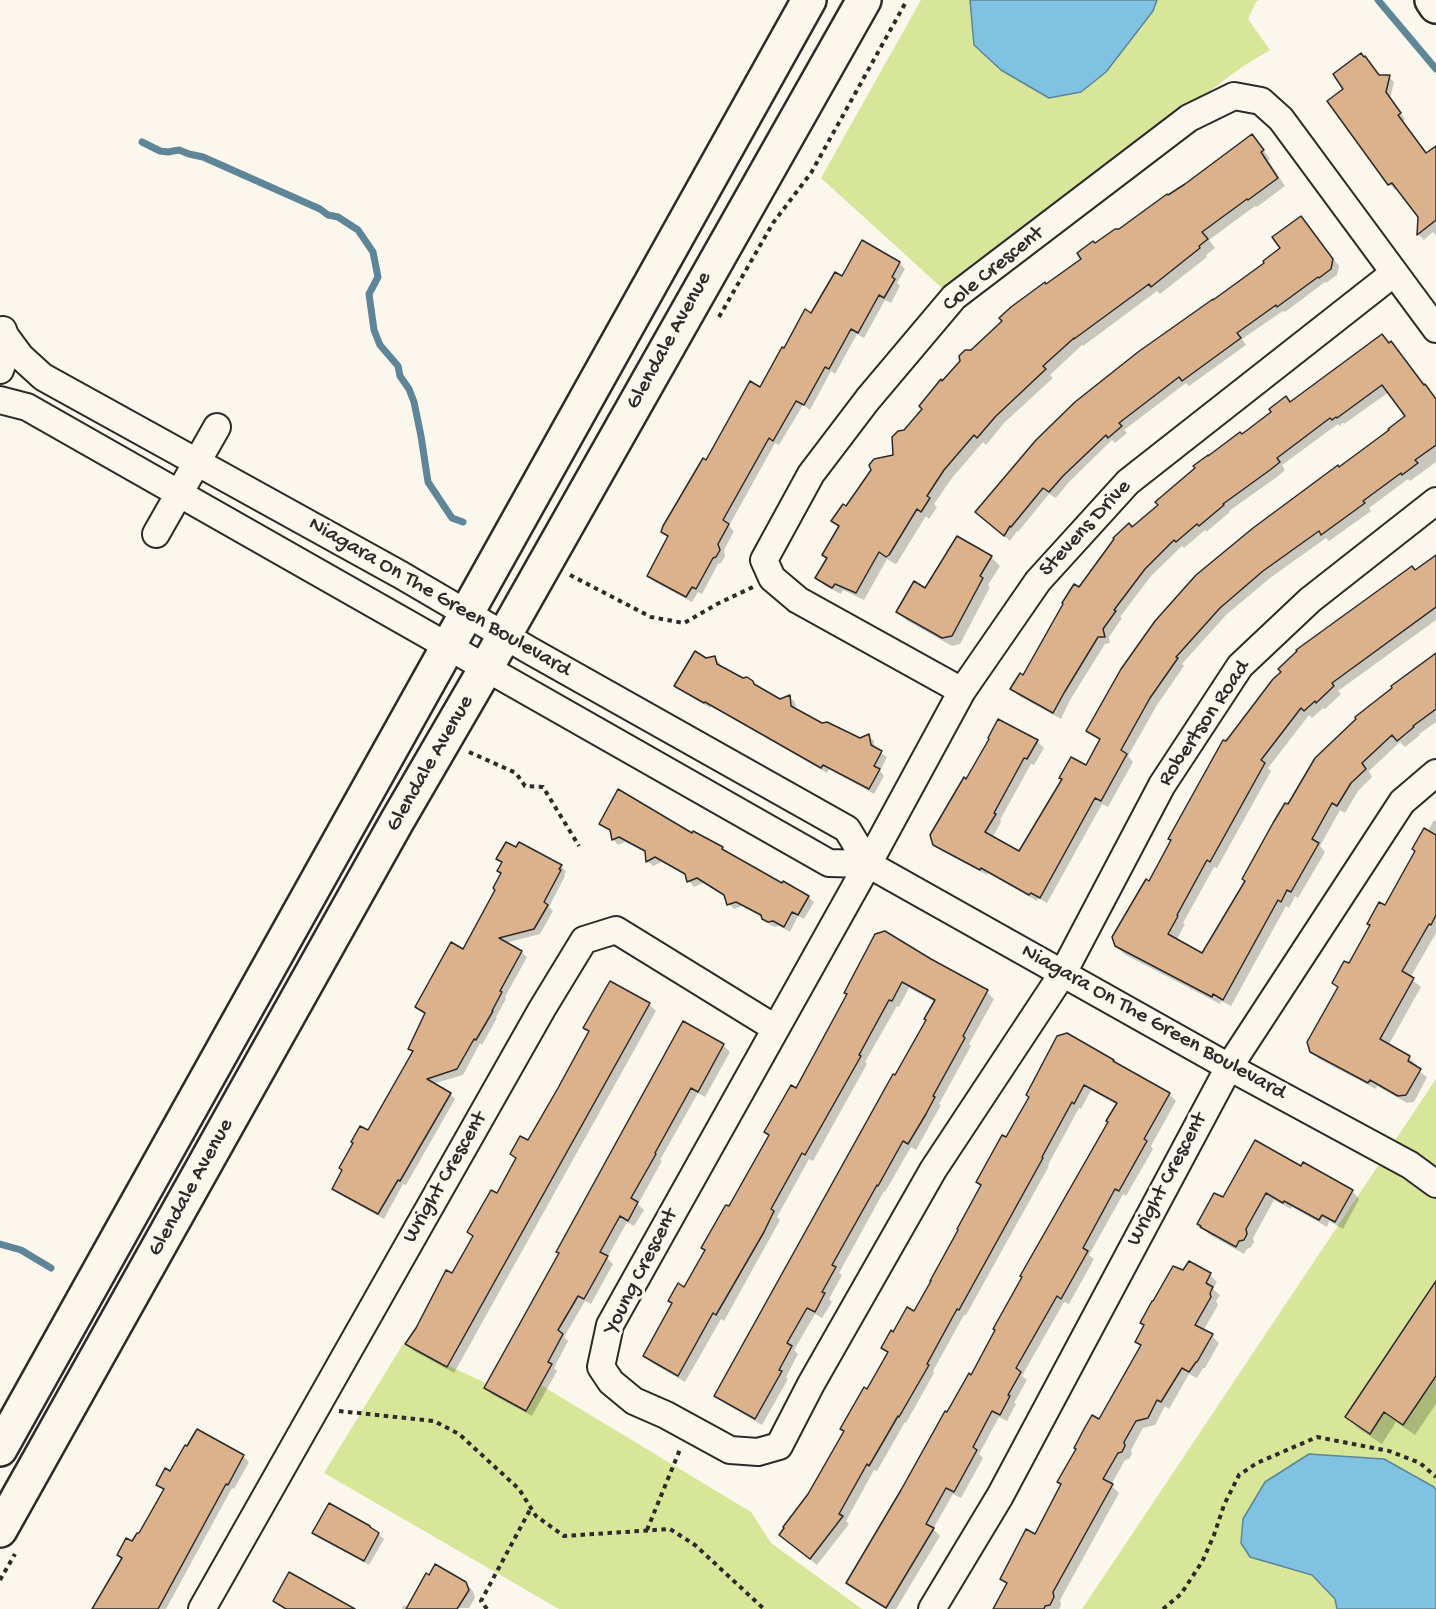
<!DOCTYPE html>
<html>
<head>
<meta charset="utf-8">
<style>
  body { margin:0 }
  canvas { display:block; background:#fbf7ec }
</style>
</head>
<body>
<canvas width="1436" height="1609"></canvas>
<script>
const ctx = document.querySelector('canvas').getContext('2d');
ctx.lineJoin = 'round';
function fill(path, color) { ctx.fillStyle = color; ctx.fill(path, 'evenodd'); }
function stroke(path, color, width, dash) { ctx.strokeStyle = color; ctx.lineWidth = width; ctx.lineCap = dash ? 'butt' : 'round'; ctx.setLineDash(dash || []); ctx.stroke(path); }
function label(font, color, halo, rows, align = 'center') {
  ctx.font = font + ' "Gochi Hand",sans-serif'; ctx.lineWidth = 6; ctx.setLineDash([]); ctx.textBaseline = 'middle'; ctx.strokeStyle = halo; ctx.fillStyle = color; for (const [text, x, y, turn = 0] of rows) {
    ctx.save(); ctx.translate(x, y); ctx.rotate((+turn || 0) * Math.PI / 180); ctx.textAlign = isNaN(turn) ? turn : align; if (halo) ctx.strokeText(text, 0, 0); ctx.fillText(text, 0, 0); ctx.restore();
  }
}
const green = new Path2D(`
  M921 0H1259L1256 2 1248 19 1270 50 1242 67 943 289 821 178Z
  M1436 1079V1609H1082Z
  M403 1344 517 1398 539 1384 751 1512 771 1543 862 1609H559L324 1473Z`);
const water = new Path2D(`
  M970 0H1157L1153 11 1106 72 1081 92 1049 98 1001 70 974 45Z
  M1309 1454 1384 1459 1434 1487 1436 1490V1609H1337L1335 1599 1312 1575 1250 1557 1241 1543 1243 1519 1265 1482Z`);
const shadow = new Path2D(`
  M1379 76 1389 77 1394 82 1390 99 1405 119 1403 122 1427 154 1436 159V235L1433 232 1424 240 1419 235V217L1398 188 1395 190 1390 184 1329 102Z
  M1252 136 1259 144 1270 159 1268 160 1285 186 1257 207 1255 206 1209 240 1215 248 1206 255 1207 257 1160 294 1157 291 1083 346 1082 345 1050 375 1053 378 1004 423 986 445 983 442 952 478 934 504 937 507 929 519 926 516 897 563 895 564 887 559 864 600 843 590 841 594 825 586 817 578 828 559 840 527 833 521 847 508 894 456 905 432 942 383 971 351 1047 286 1083 260 1095 245 1120 231 1168 197Z
  M1307 224 1339 266 1337 275 1326 283 1325 282 1285 312 1283 311 1242 339 1246 345 1189 386 1186 383 1124 430 1127 433 1115 443 1112 440 1069 482 1056 498 1049 494 1018 532 1017 531 1010 541 983 518 1267 263Z
  M899 263 905 269 897 283 900 286 891 303 885 300 864 338 857 334 835 374 831 371 810 410 803 405 779 445 775 443 729 526 734 531 724 550 725 556 721 563 718 564 702 594 698 592 692 602 655 582 649 576 669 537 663 531 706 462 761 389 785 350 812 315 842 278Z
  M1382 336 1436 398V462L1410 481 1408 479 1369 508 1371 511 1329 541 1326 538 1270 578 1226 615 1182 664 1184 666 1157 705 1128 756 1133 762 1108 807 1102 804 1047 903 1038 898 1037 901 988 873 987 875 942 851 934 844 966 781 991 739 998 721 1037 741 1044 748 1034 765 1031 764 1000 820 1001 822 992 838 1020 853 1086 767 1100 741 1088 731 1339 469 1407 417 1389 392 1344 424 1343 422 1340 426 1338 424 1282 465 1285 470 1277 477 1229 511 1230 512 1206 532 1205 530 1184 548 1182 546 1151 576 1120 617 1122 618 1109 637 1110 643 1105 644 1070 700 1061 719 1019 696 1012 689 1023 677 1080 589 1132 529 1242 436 1291 404Z
  M1436 556V620L1338 691 1341 694 1325 709 1323 708 1312 718 1309 715 1268 768 1271 771 1217 868 1214 867 1183 923 1185 924 1176 941 1203 955 1288 806 1436 655V722L1419 734 1420 735 1405 747 1400 742 1369 771 1372 777 1358 791 1345 813 1340 810 1320 846 1325 852 1298 898 1295 896 1289 908 1286 906 1231 1006 1221 1001 1220 1004 1124 954 1116 946 1226 743 1416 572Z
  M991 557 1000 566 988 585 990 587 960 644 952 646 906 620 898 612Z
  M714 657 720 663 721 668 743 680 752 682 758 688 780 701 789 697 795 702 796 710 822 725 859 740 869 736 874 741 875 749 887 757 880 771 884 776 874 794 829 769 827 773 711 706 710 708 682 691 676 686 705 659Z
  M1434 820 1436 822V933L1410 978 1421 987 1388 1046 1409 1058 1417 1065 1415 1068 1427 1077 1414 1102 1407 1103 1377 1086 1376 1089 1319 1059 1311 1051 1349 965 1385 907Z
  M600 823 693 835 722 848 727 854 782 885 808 897 814 902 804 919 798 916 790 932 779 926 774 927 769 924 763 918 742 906 734 909 729 904 725 896 703 883 694 887 689 881 688 876 662 862 653 866 647 861V853L625 842 618 845 613 839 612 832Z
  M498 859 561 866 566 872 564 875 565 876 549 907 553 911 540 934 505 943 521 952 527 957 505 997 506 999 496 1017 497 1018 482 1045 480 1043 463 1075 432 1084 450 1094 455 1099 406 1185 403 1184 384 1219 339 1194 334 1188 414 1052 410 1048 426 1014 417 1007 464 951 497 890 503 874V864Z
  M876 935 987 992 994 999 969 1044 971 1046 939 1104 941 1105 932 1121 916 1150 911 1147 885 1192 884 1191 839 1273 842 1275 829 1299 832 1302 822 1318 815 1314 794 1350 798 1354 786 1377 788 1379 762 1425 723 1402 716 1395 928 1020 935 1002 909 988 899 1007 897 1006 865 1062 867 1064 813 1161 809 1159 777 1217 780 1220 724 1321 721 1319 685 1382 652 1363 645 1356 685 1289 796 1090 848 995Z
  M610 983 649 1004 656 1011 454 1373 414 1351 407 1344 453 1275 474 1237 469 1232 498 1195 590 1033 585 1028Z
  M1058 1038 1169 1094 1176 1101 1151 1146 1153 1149 1126 1196 1123 1194 1089 1255 1094 1259 1069 1304 1064 1302 1022 1376 1027 1380 1014 1403 1016 1404 1007 1421 999 1417 979 1454 983 1458 961 1498 953 1494 933 1529 940 1536 896 1609H886L855 1590 848 1583 972 1377 1110 1122 1117 1105 1091 1090 1081 1109 1079 1108 1048 1165 1049 1166 966 1315H964L933 1371 934 1373 906 1423 905 1422 877 1471 874 1470 846 1521 849 1524 817 1565 788 1542 809 1495 845 1432 842 1429 868 1391 888 1353 883 1348 894 1334 915 1313 982 1186 978 1182 1007 1140 1030 1097Z
  M723 1045 730 1052 705 1097 698 1093 660 1160 662 1161 638 1204 644 1210 634 1226 627 1222 607 1258 613 1264 591 1304 585 1301 564 1337 568 1341 554 1368 557 1371 532 1416 493 1395 486 1388 560 1254Z
  M1301 1168 1352 1191 1359 1199 1343 1229 1329 1221 1327 1227 1292 1207 1291 1209 1274 1200 1253 1238 1254 1242 1251 1247 1247 1249 1244 1254 1210 1235 1199 1224 1223 1198Z
  M1184 1272 1210 1275 1217 1282 1213 1289 1220 1295 1216 1301 1218 1305 1203 1331 1212 1336 1219 1343 1205 1368H1203L1197 1378 1189 1374 1169 1409 1165 1406 1155 1425 1143 1428 1131 1450 1132 1454 1129 1459 1125 1460 1111 1485 1119 1493 1060 1600 1061 1605 1059 1609H994L1008 1585 1002 1579 1036 1536 1099 1421 1142 1347 1137 1341Z
  M1436 1292V1404L1415 1435 1396 1422 1382 1444 1359 1429 1347 1417Z
  M197 1431 244 1457 249 1462 234 1489 232 1488 166 1609H94L123 1559 119 1555 133 1543 139 1535 165 1491 158 1484 171 1473Z
  M314 1532 378 1534 384 1539 369 1565 319 1538Z
  M465 1583 473 1591 475 1598 469 1608 402 1609 404 1605 408 1608Z`);
const stream = new Path2D(`
  M1378 0 1436 69
  M142 142 160 151 168 152 179 150 189 154 203 157 320 209 328 215 338 217 358 230 373 252 378 277 369 294 374 330 380 345 398 366 400 376 409 389 414 402 421 436 428 482 452 518 463 522
  M0 1244 21 1250 51 1268`);
const building = new Path2D(`
  M1361 53 1364 57 1365 56 1379 75H1390L1386 92 1401 113 1398 115 1426 153 1436 146V220L1417 235 1418 217 1392 183 1388 185 1327 101 1343 89 1333 74Z
  M1252 134 1264 150 1261 152 1278 178 1248 200 1247 199 1202 232 1208 239 1199 246 1200 248 1151 287 1149 284 1074 339V338L1043 366 1046 369 996 416 977 438 974 435 944 470 927 496 930 498 921 512 917 509 889 555 886 557 879 552 856 593 835 584 832 588 815 578 827 558 822 555 839 526 831 521 843 504 846 506 871 470 869 465 874 459 893 455 892 437 898 431 904 430 922 409 919 406 941 379 942 381 960 361 959 356 965 350H971L1002 321 999 318 1011 307 1045 282 1046 284 1081 259 1077 253 1093 241 1095 243 1115 229H1119L1167 194 1168 195 1185 184Z
  M1301 216 1333 259 1331 269 1319 278 1318 277 1277 307 1276 305 1237 333 1241 338 1182 381 1179 377 1119 423 1122 426 1108 438 1106 435 1063 476 1049 492 1043 488 1011 527 1010 526 1004 536 975 512 1036 440 1075 402 1138 352 1213 299V300L1264 263 1263 261 1280 248 1272 237Z
  M862 240 900 262 892 277 895 279 884 298 879 295 858 333 851 329 829 369 825 367 804 405 796 401 773 441 769 438 723 520 729 524 718 544 720 550 716 557 713 558 696 589 692 587 686 597 647 576 668 536 661 532 663 526 703 458 706 460 750 381 760 387 782 347 784 348 805 309 811 313 835 272 842 276Z
  M1382 334 1389 343 1391 341 1424 385 1425 384 1436 399V445L1415 460 1418 463 1402 475 1401 473 1363 501 1365 503 1321 535 1319 531 1263 571 1220 608 1176 657 1178 658 1150 698 1121 750 1127 754 1101 801 1095 798 1040 898 1031 893 1029 895 981 868 980 870 933 845 930 835 964 777 966 779 989 739 988 738 998 719 1038 740 1027 759 1024 758 994 813 996 814 985 832 1019 851 1062 779 1059 778 1071 757 1086 765 1100 739 1086 731 1121 669 1155 621 1196 575 1253 528 1338 465 1339 467 1389 430 1388 429 1405 416 1382 385 1337 418 1336 417 1332 420 1330 418 1277 458 1280 462 1270 470 1223 504 1224 505 1199 526 1197 524 1176 542 1174 540 1145 569 1114 610 1116 611 1103 629 1105 637H1098L1064 693 1053 713 1010 689 1020 673 1023 675 1063 604 1062 603 1074 584 1079 587 1114 539 1113 538 1129 523 1132 527 1158 505 1155 502 1195 468 1193 466 1208 455V456L1240 432 1242 434 1271 412 1269 409 1286 396 1290 402Z
  M957 536 992 556 980 576 983 578 952 636 942 638 896 612 914 581 925 588Z
  M1436 555V607L1332 683 1334 686 1316 703 1315 701 1304 711 1301 708 1261 760 1265 763 1210 862 1207 860 1177 915 1178 916 1168 934 1202 953 1245 881 1242 879 1273 823 1285 803 1288 804 1315 758 1356 719 1355 717 1392 688 1391 686 1436 653V709L1413 726 1414 727 1397 741 1392 735 1362 763 1366 769 1351 783 1337 806 1332 803 1312 839 1319 843 1291 892 1287 890 1281 902 1278 900 1223 1000 1213 994 1212 997 1115 946 1112 937 1146 879 1149 881 1171 840 1168 839 1223 740 1226 741 1273 679 1281 672 1278 669 1297 651 1296 650 1412 566 1415 570Z
  M695 651 706 658 715 656 717 664 743 678 747 677 753 681 754 684 780 699 790 695 791 706 822 723 827 722 860 738 869 734 871 745 882 751 874 766 880 769 869 789 823 765 821 768 705 702 704 703 674 686Z
  M618 789 692 833 693 831 723 847 722 849 782 883 783 881 809 896 798 915 792 912 784 927 773 921 768 922 762 919 761 915 736 902 727 905 724 895 697 878 687 882 685 874 655 857 646 862 645 851 619 837 612 840 610 830 599 824Z
  M1424 828 1436 835V915L1431 925 1429 924 1402 971 1414 978 1380 1039 1410 1056 1408 1061 1421 1069 1406 1095 1398 1096 1370 1080 1368 1083 1310 1052 1307 1042 1338 987 1332 983 1344 961 1349 963 1370 925 1367 924 1379 902 1385 905 1415 851 1412 849Z
  M506 842 516 847 519 842 562 865 559 869 561 870 544 902 548 905 534 929 499 938 522 951 500 991 502 992 492 1011H493L476 1040 474 1039 457 1069 427 1079 451 1093 400 1181 398 1180 378 1214 332 1189 342 1170 339 1168 353 1143 351 1142 360 1126 368 1130 413 1051 408 1049 425 1013 415 1007 451 942 463 949 495 890 493 888 501 873 497 871 502 862 496 859Z
  M885 931 931 959 988 990 963 1036 965 1038 933 1096 935 1097 926 1114 908 1144 903 1141 878 1186 877 1185 832 1265 836 1267 822 1292 825 1293 815 1312 807 1308 787 1343 792 1346 779 1370 782 1371 755 1419 714 1396 893 1074 895 1075 926 1020 924 1019 935 1000 902 982 892 1001 889 1000 859 1055 861 1056 805 1155 802 1153 771 1209 774 1211 764 1232 716 1315 713 1313 678 1376 643 1356 672 1303 668 1301 678 1283 684 1287 705 1250 701 1248 725 1206 726 1205 729 1206 769 1135 764 1132 791 1085 796 1088 847 994 844 993 875 934Z
  M610 981 650 1003 447 1367 405 1344 416 1328 446 1270 452 1273 473 1236 467 1232 491 1190 497 1193 516 1158 510 1154 520 1136 528 1140 558 1088 589 1031 583 1028Z
  M683 1021 724 1044 698 1092 691 1088 655 1153 656 1154 631 1198 638 1202 628 1221 620 1216 600 1252 608 1256 584 1299 578 1296 558 1330 563 1334 548 1362 552 1364 526 1411 484 1388 559 1253 556 1252Z
  M1067 1033 1114 1060 1113 1061 1170 1093 1144 1139 1147 1141 1138 1157 1119 1191 1115 1189 1083 1248 1088 1251 1061 1299 1057 1296 1016 1368 1021 1372 1008 1395 1010 1396 1000 1415 992 1411 973 1447 977 1450 954 1492 946 1488 926 1524 934 1528 886 1608 846 1583 901 1490 945 1411 947 1412 969 1373 971 1375 995 1330 993 1329 1022 1277 1020 1276 1108 1122 1106 1121 1117 1103 1084 1085 1074 1104 1072 1102 1042 1157 1043 1158 959 1310 957 1309 927 1364 929 1365 899 1417 898 1416 869 1466 867 1464 839 1514 843 1516 810 1559 779 1535 784 1528 783 1527 808 1494 844 1431 840 1429 864 1387 867 1389 888 1352 881 1348 891 1330 893 1332 907 1307 914 1311 931 1281H930L958 1230 957 1229 981 1185 976 1182 1002 1135 1006 1137 1029 1097 1026 1095 1057 1036Z
  M1255 1140 1301 1166 1303 1162 1353 1190 1335 1222 1322 1215 1319 1220 1284 1201 1283 1203 1266 1193 1246 1229 1247 1234 1244 1240 1239 1241 1236 1247 1200 1227 1201 1226 1197 1224 1214 1193 1223 1197Z
  M1189 1261 1211 1273 1206 1283 1213 1287 1210 1293 1211 1297 1195 1325 1213 1334 1197 1362H1196L1189 1372 1182 1368 1161 1402 1157 1400 1148 1418 1136 1421 1124 1442 1125 1446 1122 1452 1118 1453 1103 1479 1113 1484 1053 1592 1054 1597 1050 1605 1045 1606 1044 1609H993L1007 1583 1000 1579 1026 1529 1035 1534 1061 1484 1057 1482 1076 1449 1074 1448 1084 1429 1092 1415 1099 1419 1141 1345 1135 1342 1144 1325 1140 1323 1152 1301H1153L1173 1266 1183 1270Z
  M1436 1281V1376L1403 1425 1384 1412 1370 1434 1345 1417Z
  M197 1429 244 1455 228 1485 226 1484 158 1609H92L122 1558 117 1555 126 1538 132 1541 137 1533H139L164 1489 156 1485 165 1468 170 1471 185 1445 187 1446Z
  M329 1503 370 1526V1527L379 1533 364 1561 312 1533Z
  M435 1564 466 1582 469 1590 457 1609H406L426 1573 429 1575Z
  M289 1572 355 1609H286L273 1601Z`);
const path = new Path2D(`
  M719 317 773 223 811 173 907 0
  M570 575 651 617 684 623 717 604 753 587
  M469 752 516 773 525 786 543 787 579 846
  M339 1411 434 1421 459 1434 519 1489 536 1516 564 1536 670 1529 695 1545 764 1609
  M647 1530 681 1447
  M0 1580 15 1554
  M487 1609 481 1601 531 1508
  M1163 1609 1181 1594 1202 1562 1214 1535 1224 1505 1239 1475 1257 1463 1317 1437 1389 1451 1420 1463 1436 1477`);
const minor = new Path2D(`
  M1394 273 1128 482 1038 581 962 691 868 864 610 1325 601 1367 611 1382 634 1401 666 1415 730 1450 758 1452 779 1446 811 1384 933 1170 1063 973 1162 785 1240 666 1310 600 1436 501
  M6 337 20 356 43 377 401 575 529 650 847 829 868 864 1229 1067 1410 1165 1436 1184
  M0 370C5 357 9 343 3 330
  M0 400 27 407 829 863 868 864
  M156 534 217 427
  M962 691 798 600 772 578 764 560 811 474 868 399 954 297 1189 118 1234 96 1261 101 1281 119 1436 329
  M202 1609 542 1009 584 940 616 930 775 1028
  M932 1609 1000 1496 1229 1067 1402 802 1436 773`);
const secondary = new Path2D(`
  M1432 0 1436 6
  M0 1449 809 0
  M0 1530 396 823 486 668 864 0`);
const streetNames = [
  ["Cole Crescent",994,270,-39],
  ["Glendale Avenue",670,341,-61],
  ["Stevens Drive",1086,529,-47],
  ["Niagara On The Green Boulevard",439,598,30],
  ["Robertson Road",1205,724,-56],
  ["Glendale Avenue",431,764,-60],
  ["Niagara On The Green Boulevard",1153,1023,29],
  ["Wright Crescent",446,1178,-60],
  ["Wright Crescent",1168,1180,-62],
  ["Glendale Avenue",192,1188,-61],
  ["Young Crescent",642,1272,-63]
];
fill(green, '#d7e699');
fill(water, '#80c2e1');
stroke(water, '#5e8698', 1.5);
fill(shadow, '#0003');
stroke(stream, '#5e8698', 7);
fill(building, '#dcb28d');
stroke(building, '#2b2b2b', 1.5);
stroke(minor, '#2b2b2b', 30);
stroke(secondary, '#2b2b2b', 38);
stroke(path, '#2b2b2b', 4, [4.5, 4.5]);
stroke(minor, '#fbf7ec', 26);
stroke(secondary, '#fbf7ec', 33);
label('22px', '#2b2b2b', '#fbf7ec', streetNames);
</script>
</body>
</html>
